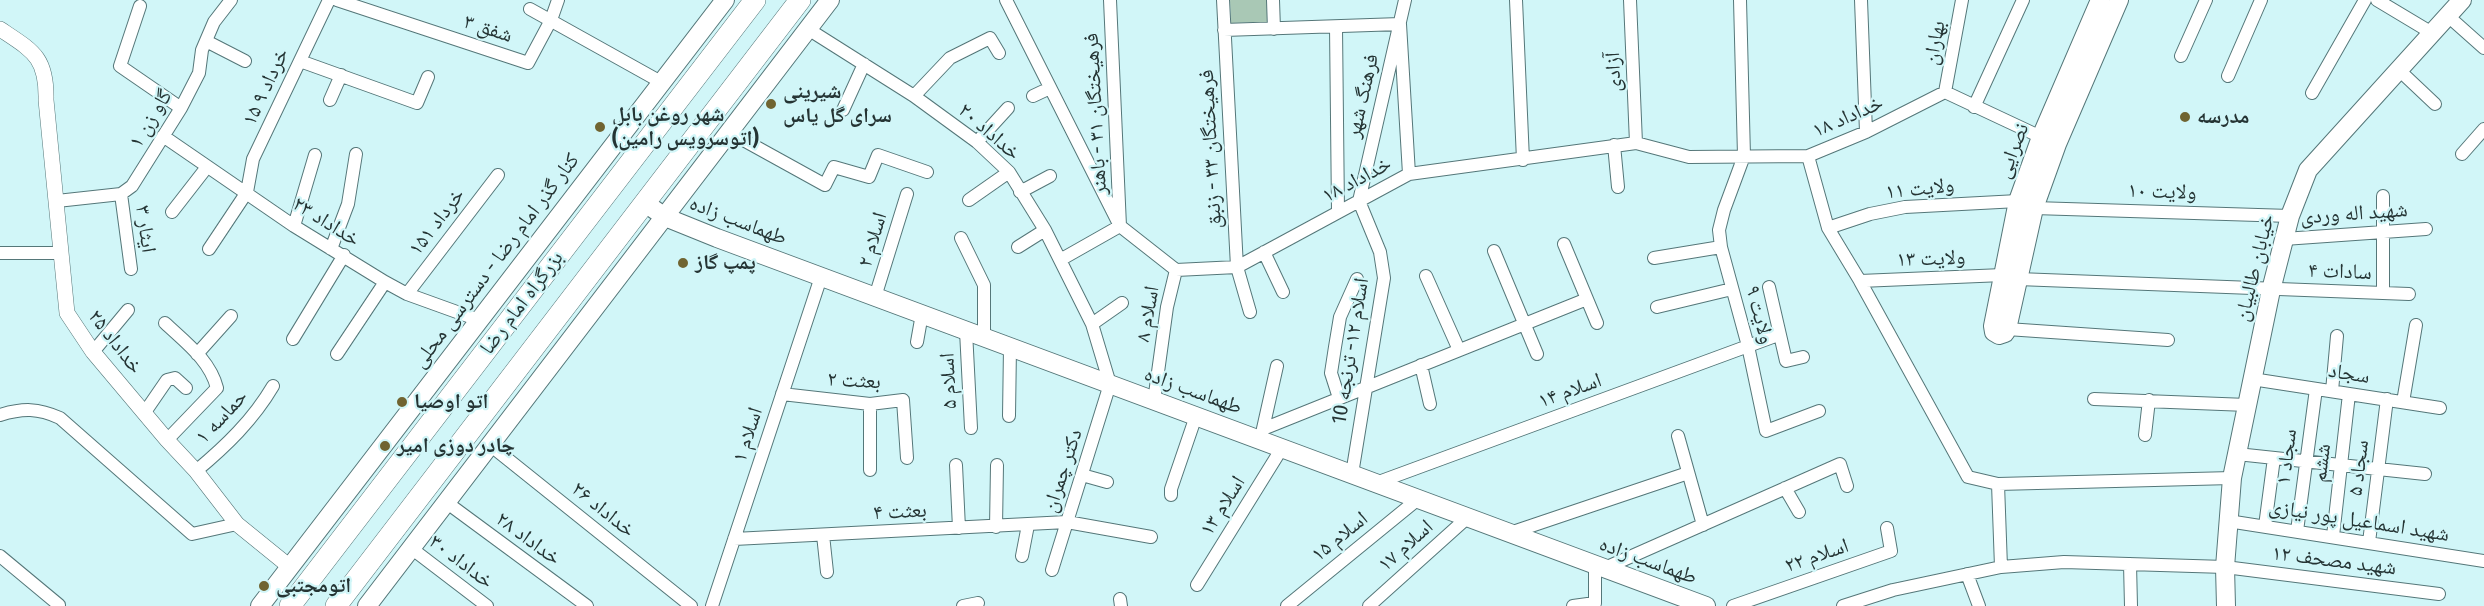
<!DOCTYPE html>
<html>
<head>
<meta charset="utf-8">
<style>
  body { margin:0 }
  canvas { display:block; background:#d1f6f8 }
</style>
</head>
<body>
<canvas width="2484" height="606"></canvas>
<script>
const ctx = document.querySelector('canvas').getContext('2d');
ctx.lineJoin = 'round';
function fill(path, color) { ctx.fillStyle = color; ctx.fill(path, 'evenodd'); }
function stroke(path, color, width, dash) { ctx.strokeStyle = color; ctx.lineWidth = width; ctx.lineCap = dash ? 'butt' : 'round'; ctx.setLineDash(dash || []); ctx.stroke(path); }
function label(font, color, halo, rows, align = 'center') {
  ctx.font = font + ' "Fira Sans Condensed","Noto Naskh Arabic",sans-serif'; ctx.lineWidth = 4.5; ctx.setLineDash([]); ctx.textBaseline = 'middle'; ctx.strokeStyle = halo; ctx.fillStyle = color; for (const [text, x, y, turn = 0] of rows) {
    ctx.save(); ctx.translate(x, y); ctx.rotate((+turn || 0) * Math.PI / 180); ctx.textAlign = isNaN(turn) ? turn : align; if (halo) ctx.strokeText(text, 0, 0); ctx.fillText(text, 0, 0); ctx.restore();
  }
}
const green = new Path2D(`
  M1230 0H1267V22L1231 23Z`);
const minor = new Path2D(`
  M337 0 528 63 551 20 558 0
  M1006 0 1120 226 1176 270 1237 267 1409 174 1636 143 1689 157 1808 156 1866 132 1945 92
  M1223 0 1237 267 1250 312
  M1273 0 1274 29
  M1516 0 1523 160
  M1630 0 1636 143
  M1740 0 1744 156 1724 210 1719 230 1721 247 1748 346 1766 431 1819 411
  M1861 0 1866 132
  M2377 0 2432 33
  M140 6 120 66 181 108
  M530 9 661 82
  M2448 16 2484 48
  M1336 27 1338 212
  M808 29 914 96 977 142 1009 172 1045 230 1092 324 1110 384 1052 570
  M1224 30 1400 24 1409 174
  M206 41 245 61
  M2181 56 2206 0
  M300 61 417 103 428 77
  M2399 70 2435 104
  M2228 76 2261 0
  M1945 92 2041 137
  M1945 92 1962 0
  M2312 93 2365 0
  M914 96 950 58 990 38 999 53
  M1033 96 1050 88
  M330 100 341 75
  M1974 107 2023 0
  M843 110 864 64
  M729 132 825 185 834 167 869 177 878 155 927 172
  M163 136 294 226 385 282 407 294 479 320
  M977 142 1008 108
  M1614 145 1618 187
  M2462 154 2484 129
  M1808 156 1828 228 1860 281 1968 477 1998 484 2232 478
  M1020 192 1050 176
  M121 194 131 269
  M2383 196V293
  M969 200 1009 172
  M57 201 121 194 132 186 181 108 199 73 202 50 214 22 231 0
  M2034 208 2290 216
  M172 212 207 167
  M294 226 315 155
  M1828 228 1870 214 1905 207 2018 201
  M961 238 984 285V337
  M2284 239 2426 229
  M1564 244 1597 323
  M1018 247 1045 230
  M209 249 247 192 253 159 329 0
  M331 249 348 204 356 154
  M1494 251 1537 354
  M1264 252 1283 292
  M0 253H61
  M1654 258 1721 247
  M1060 260 1120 226 1110 0
  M1426 276 1459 350
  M2018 279 2409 294
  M1860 281 2003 275
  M1769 287 1786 361 1803 357
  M407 294 498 175
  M875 297 907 194
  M1657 307 1732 289
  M165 323C185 342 210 360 217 388L167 440
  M1092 324 1122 303
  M2007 329 2168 340
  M966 331 971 428
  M293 339 344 255
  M917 342 922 314
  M93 352 128 310
  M197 354 231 316
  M337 354 385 282
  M1421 365 1430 404
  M2252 379 2440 408
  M2332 391 2337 336
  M782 394 870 404 903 400 907 458
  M1339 398 1331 373 1335 347 1340 317 1357 279
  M2094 399 2247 405
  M1154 401 1167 307 1176 270
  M2403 402 2416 325
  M145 412 167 380 175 378 186 388
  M0 415C23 408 38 408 60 418L192 534 237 524
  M1009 416 1010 347
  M1263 429 1587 299
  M1262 433 1277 366
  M2145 435 2149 400
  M1678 436 1703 525
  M490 445 691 606
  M2237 454 2425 474
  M956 465 959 528
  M870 470V404
  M196 471C226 446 253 420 273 386
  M1352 474 1384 278 1380 252 1359 201 1405 0
  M1082 475 1107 482
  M1376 483 1778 335
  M1998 484 2001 567
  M1785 488 1799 512
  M1171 495V489L1196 416
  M446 502 587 606
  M2228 521 2484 561
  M2265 526 2274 458
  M996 527 997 465
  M1507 531 1513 532 1688 473
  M2297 531 2316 389
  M823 535 827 572
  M2333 536 2349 394
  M734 539 1067 522 1151 537
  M2369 542 2387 399
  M411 548 487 606
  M0 556 59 605
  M1022 556 1028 525
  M2130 564 2131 606
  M1605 568 1840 464 1847 486
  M1967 574 1979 606
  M1197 585 1282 448
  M1120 599 1121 606
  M712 606 821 277
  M963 606 978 603
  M1287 606 1418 499
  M1369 606 1468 517
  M1573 606 1595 603V565
  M1733 606 1891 551 1887 528
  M1843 606 1893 590 2001 567 2064 562 2225 567 2439 594`);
const tertiary = new Path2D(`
  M0 29C33 51 47 57 46 100L67 313 93 352 167 440 196 471 237 524 290 567`);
const secondary = new Path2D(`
  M2100 0 2041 137 2018 201 1993 326 1994 332 1999 335 2005 333 2007 329 2034 208 2057 144 2119 0
  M645 203 665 217 717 238 1706 606
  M260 606 725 0
  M367 606 830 0
  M2226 606 2225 567 2232 478 2271 290 2290 216 2308 170 2462 0`);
const trunk = new Path2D(`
  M290 606 755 0
  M336 606 800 0`);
const markers = [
  [771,104,6,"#706431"],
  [2185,117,6,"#706431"],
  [600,127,6,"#706431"],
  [683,263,6,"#706431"],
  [402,402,6,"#706431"],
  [385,446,6,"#706431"],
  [264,586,6,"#706431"]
];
const streetNames = [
  ["شفق ۳",488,29,18],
  ["بهاران",1935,43,-80],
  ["آزادی",1614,72,-92],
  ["۱۵ خرداد ۹",266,87,-65],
  ["فرهنگ شهر",1363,96,-77],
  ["فرهیختگان ۳۱ - باهنر",1096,114,-93],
  ["خداداد ۱۸",1848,117,-24],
  ["گاو زن ۱",151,119,-59],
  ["خداداد ۲۰",989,132,41],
  ["فرهیختگان ۳۳ - زنبق",1211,149,-93],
  ["نصرایی",2013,151,-69],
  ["خداداد ۱۸",1357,180,-28],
  ["ولایت ۱۱",1920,189,-6],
  ["ولایت ۱۰",2162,192,2],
  ["شهید اله وردی",2354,214,-4],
  ["طهماسب زاده",738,221,21],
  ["خداداد ۲۳",326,222,32],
  ["۱۵خرداد ۱",437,222,-53],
  ["ایثار ۳",145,229,82],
  ["اسلام ۲",873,240,-73],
  ["ولایت ۱۳",1931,259,-2],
  ["کنار گذر امام رضا - دسترسی محلی",496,261,-53],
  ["خیابان طالبیان",2255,268,-76],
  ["سادات ۴",2340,272,2],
  ["بزرگراه امام رضا",522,303,-53],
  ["اسلام ۸",1148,314,-80],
  ["ولایت ۹",1759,315,75],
  ["خداداد ۲۵",115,342,52],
  ["اسلام ۱۲- ترنجه 10",1351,351,-81],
  ["سجاد",2349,374,9],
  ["بعثت ۲",854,381,3],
  ["اسلام ۵",949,381,-93],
  ["طهماسب زاده",1193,391,20],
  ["اسلام ۱۴",1570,391,-20],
  ["حماسه ۱",222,417,-47],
  ["اسلام ۱",748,435,-72],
  ["سجاد ۱",2287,457,-83],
  ["ششم",2322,463,-83],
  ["سجاد ۵",2359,468,-83],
  ["دکتر چمران",1063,471,-72],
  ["اسلام ۱۳",1223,506,-58],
  ["خداداد ۲۶",603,510,39],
  ["بعثت ۴",900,512,-3],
  ["شهید اسماعیل پور نیازی",2359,521,9],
  ["اسلام ۱۵",1340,537,-39],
  ["خداداد ۲۸",528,539,36],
  ["اسلام ۱۷",1406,546,-42],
  ["اسلام ۲۲",1817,556,-19],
  ["طهماسب زاده",1648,561,20],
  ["شهید مصحف ۱۲",2334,561,7],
  ["خداداد ۳۰",461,562,37]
];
const poiNames = [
  ["شیرینی",783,92],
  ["سرای گل یاس",783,116],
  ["شهر روغن بابل",612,115],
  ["(اتوسرویس رامین)",612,139],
  ["مدرسه",2197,117],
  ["پمپ گاز",695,263],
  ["اتو اوصیا",414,402],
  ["چادر دوزی امیر",397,446],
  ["اتومجتبی",276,586]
];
fill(green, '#a9c8b5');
stroke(minor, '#557779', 14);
stroke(tertiary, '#557779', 16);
stroke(secondary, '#557779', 20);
stroke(trunk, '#557779', 22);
stroke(minor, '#fff', 12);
stroke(tertiary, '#fff', 15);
stroke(secondary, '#fff', 18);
stroke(trunk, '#fff', 21);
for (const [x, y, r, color] of markers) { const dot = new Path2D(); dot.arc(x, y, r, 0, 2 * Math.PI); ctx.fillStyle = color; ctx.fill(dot); stroke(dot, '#d1f6f8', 2); }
label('21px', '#253434', '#d1f6f8', streetNames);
label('bold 21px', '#253434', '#d1f6f8', poiNames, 'left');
</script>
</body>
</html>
